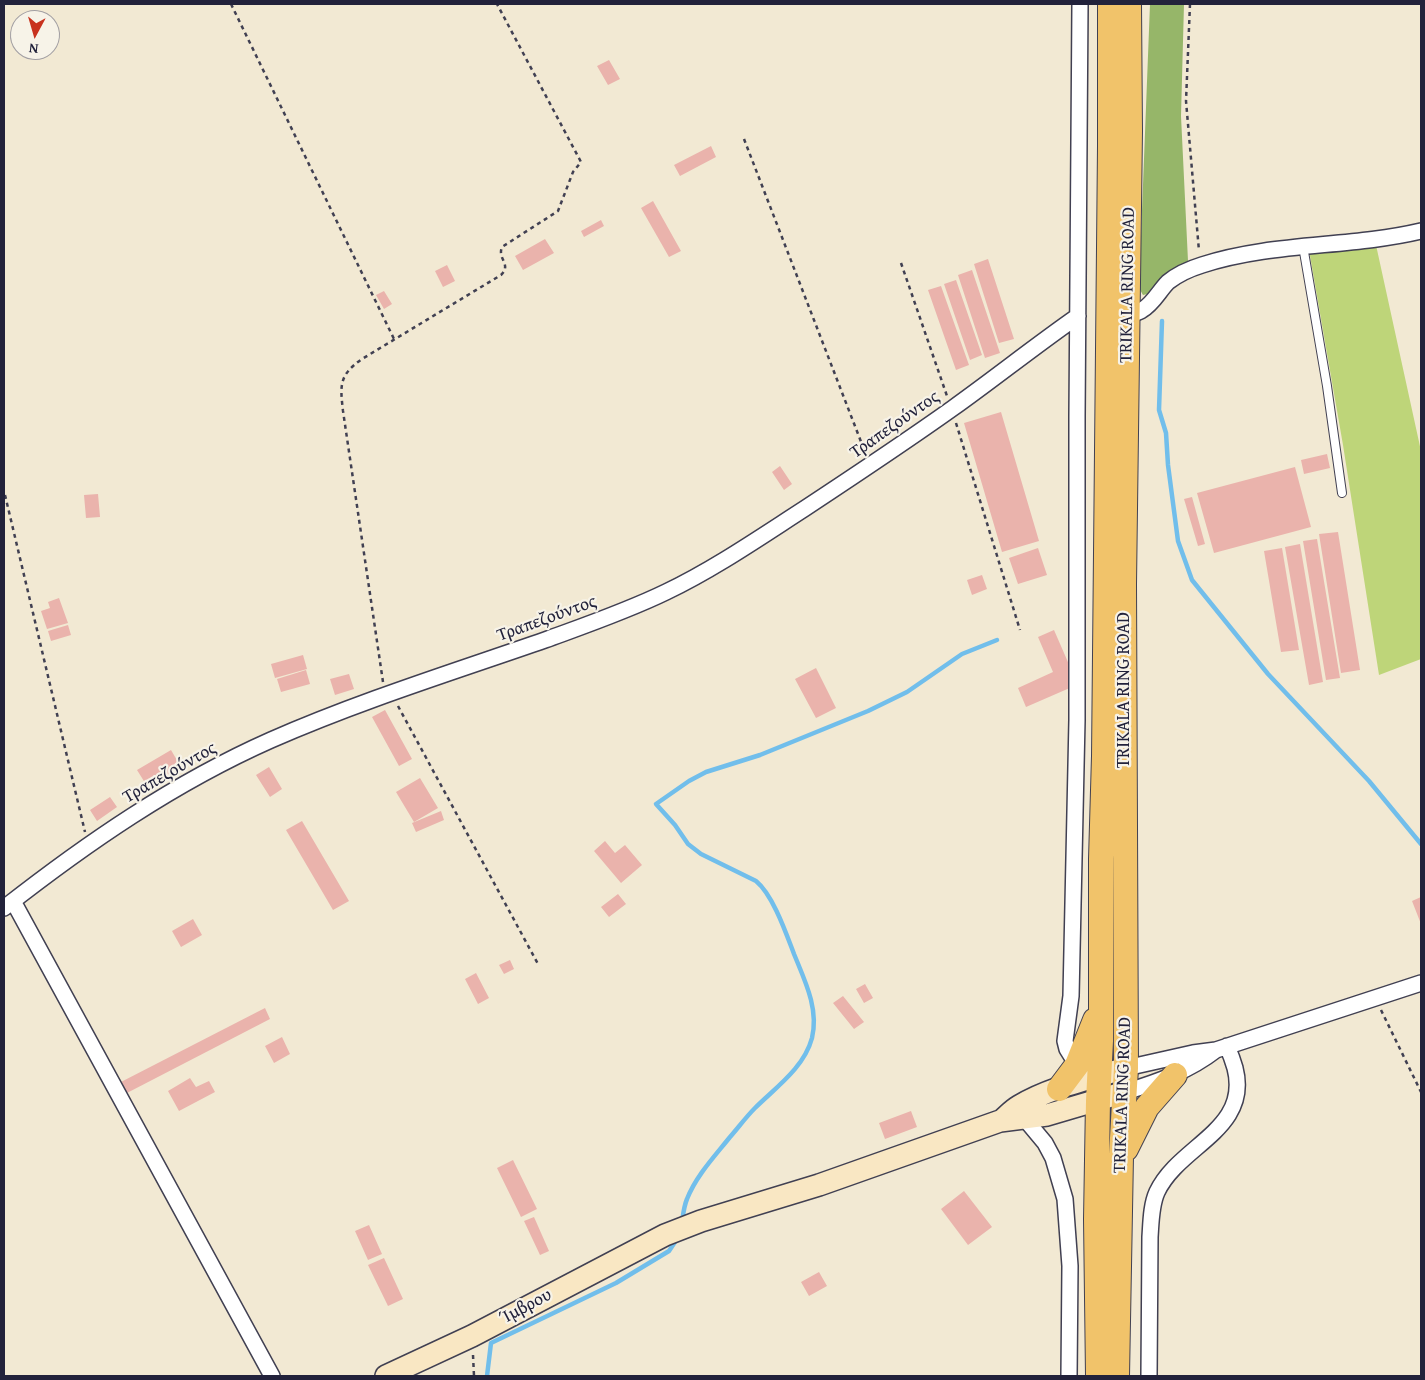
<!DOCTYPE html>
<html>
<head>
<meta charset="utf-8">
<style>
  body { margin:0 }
  #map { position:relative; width:1425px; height:1380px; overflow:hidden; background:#f2e9d3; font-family:"Gentium Book Plus",serif }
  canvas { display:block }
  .frame { position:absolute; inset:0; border:5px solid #22223b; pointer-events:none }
  .north { position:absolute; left:10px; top:10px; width:50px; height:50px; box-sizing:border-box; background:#f7f3e8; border:1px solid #a29fa3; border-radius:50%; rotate:186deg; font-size:14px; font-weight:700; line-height:20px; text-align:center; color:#22223b }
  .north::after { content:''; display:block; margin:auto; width:18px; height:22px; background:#c8321e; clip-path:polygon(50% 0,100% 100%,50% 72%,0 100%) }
</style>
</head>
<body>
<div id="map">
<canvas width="1425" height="1380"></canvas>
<div class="frame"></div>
<div class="north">N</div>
</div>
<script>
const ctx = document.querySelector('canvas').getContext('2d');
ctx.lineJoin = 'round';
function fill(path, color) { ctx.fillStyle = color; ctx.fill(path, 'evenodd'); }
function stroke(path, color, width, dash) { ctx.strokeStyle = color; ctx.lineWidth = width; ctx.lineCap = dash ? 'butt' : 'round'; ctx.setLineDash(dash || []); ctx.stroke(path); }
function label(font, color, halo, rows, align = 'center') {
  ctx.font = font + ' "Gentium Book Plus",serif'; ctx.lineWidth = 4.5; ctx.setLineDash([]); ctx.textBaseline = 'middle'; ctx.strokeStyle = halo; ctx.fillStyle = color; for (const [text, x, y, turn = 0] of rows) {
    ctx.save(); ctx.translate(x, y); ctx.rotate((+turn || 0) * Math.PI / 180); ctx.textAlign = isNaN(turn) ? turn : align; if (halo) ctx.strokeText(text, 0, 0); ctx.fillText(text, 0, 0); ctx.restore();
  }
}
const green = new Path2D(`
  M1376 245 1421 451V659L1379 675 1343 445 1309 250Z`);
const forest = new Path2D(`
  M1150 4H1184L1181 116 1188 261 1160 279 1152 293 1143 295 1139 288Z`);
const stream = new Path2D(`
  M1162 321 1159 410 1166 433 1168 465 1178 541 1192 580 1268 674 1369 781 1421 844
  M682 1222C683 1215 684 1206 687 1199 696 1176 714 1157 730 1137 738 1128 746 1117 755 1108 775 1088 804 1068 812 1038 819 1009 805 981 794 954 786 933 773 895 756 881L701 854 688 844 675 825 656 804 689 781 706 772 760 755 868 711 907 692 962 654 997 640
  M487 1376 491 1343 616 1283 669 1251 677 1239`);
const building = new Path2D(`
  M609 60 620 79 608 85 597 66Z
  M711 146 716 157 680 176 674 165Z
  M653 201 681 251 669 257 641 208Z
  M601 220 604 226 584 237 581 231Z
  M545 239 554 253 523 270 515 256Z
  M988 259 1014 339 999 343 974 264Z
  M447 265 455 281 443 287 435 271Z
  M972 270 1000 353 985 358 958 275Z
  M956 280 982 355 970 360 944 284Z
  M941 286 969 365 956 370 928 290Z
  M384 291 392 304 384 309 376 295Z
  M1001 412 1039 541 1002 552 964 423Z
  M1327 454 1330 468 1304 474 1301 460Z
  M780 466 792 484 784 490 772 472Z
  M1295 467 1311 527 1214 553 1197 493Z
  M98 494 100 517 86 518 84 495Z
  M1192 497 1205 544 1198 546 1184 499Z
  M1338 532 1360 670 1341 673 1319 534Z
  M1317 539 1340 678 1326 680 1303 541Z
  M1300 544 1323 682 1309 685 1285 547Z
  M1038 548 1047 575 1018 584 1009 558Z
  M1282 548 1299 650 1281 652 1264 551Z
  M982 575 987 589 972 595 967 580Z
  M59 598 68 623 47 629 41 611 50 608 48 602Z
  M68 625 71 635 51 641 48 631Z
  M1054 630 1074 676 1069 679 1072 687 1026 707 1018 688 1053 672 1038 637Z
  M303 655 307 669 275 678 271 664Z
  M816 668 836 708 816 718 795 679Z
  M306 670 310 684 281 692 277 679Z
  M349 674 354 689 335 695 330 679Z
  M385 710 412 759 399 766 372 717Z
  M171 750 181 767 147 786 137 770Z
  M269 767 282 789 270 797 256 775Z
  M420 778 438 808 414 822 396 792Z
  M110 797 117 807 97 821 90 810Z
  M441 811 444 820 416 832 412 823Z
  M302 821 349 901 333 910 286 830Z
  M605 841 615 853 625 845 642 865 621 883 594 851Z
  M618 894 626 904 609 917 601 907Z
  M1421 897V924L1412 901Z
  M193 919 202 935 181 947 172 931Z
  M510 960 514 969 504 974 499 965Z
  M476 973 489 998 478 1004 465 979Z
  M865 984 873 998 864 1003 856 989Z
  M843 996 864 1022 854 1029 833 1003Z
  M265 1008 270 1019 125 1094 119 1083Z
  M282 1037 290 1054 274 1063 265 1046Z
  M190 1078 196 1087 209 1081 215 1092 179 1111 168 1091Z
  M911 1111 917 1127 885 1139 879 1123Z
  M513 1160 537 1209 521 1217 497 1168Z
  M964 1191 992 1227 968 1245 941 1209Z
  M534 1217 549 1251 540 1255 524 1221Z
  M369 1225 382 1254 368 1260 355 1231Z
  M384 1258 403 1299 388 1306 368 1265Z
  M819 1272 827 1286 809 1296 801 1282Z`);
const path = new Path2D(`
  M231 4 394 339
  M1190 4 1186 101 1199 251
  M744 139 865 452
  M901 263 947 396
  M956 423 1020 630
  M5 495 85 832
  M383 682 343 411C340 385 339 375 362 359L501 275C512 264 497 259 502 247L558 211 573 172 581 162 497 4
  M398 706 538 964
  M1381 1010 1421 1092
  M473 1355 474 1376`);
const lane = new Path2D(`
  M1303 246 1327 386 1342 493`);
const street = new Path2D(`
  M1127 316C1132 314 1138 313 1142 310 1153 304 1159 291 1168 282 1178 274 1189 269 1202 265 1273 242 1349 248 1421 231
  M13 901 272 1376
  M4 908C87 843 174 783 271 740 360 701 453 672 545 640 586 625 627 611 666 592 714 569 759 538 804 509 854 476 904 443 953 408 995 378 1035 346 1078 316
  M1077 1065 1067 1049 1065 1041 1071 996 1077 720V416L1080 4
  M1126 1068 1193 1053 1216 1050 1421 983
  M1125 1092C1158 1082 1189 1071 1216 1050
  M1025 1119 1045 1143 1053 1158 1065 1199 1070 1266 1069 1376
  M1149 1376 1150 1237C1151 1223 1151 1205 1157 1192 1179 1145 1251 1130 1235 1068 1233 1061 1230 1053 1227 1046`);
const secondary = new Path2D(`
  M1001 1121C1007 1116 1012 1110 1019 1106 1051 1087 1090 1079 1126 1068
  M386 1376 472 1336 665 1235 701 1221 819 1185 1000 1121 1047 1115 1125 1092`);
const primary = new Path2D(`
  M1059 1089 1077 1065 1095 1020
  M1126 1149 1147 1107 1175 1075
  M1098 1376 1096 1219 1098 1101 1101 1041V859L1104 756 1110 146V4
  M1117 1376 1121 1156 1126 1068 1124 584 1130 131 1129 4`);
const streetNames = [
  ["TRIKALA RING ROAD",1128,285,-89],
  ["Τραπεζούντος",895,425,-35],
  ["Τραπεζούντος",547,619,-20],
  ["TRIKALA RING ROAD",1124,690,-90],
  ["Τραπεζούντος",170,773,-30],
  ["TRIKALA RING ROAD",1123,1095,-88],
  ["Ίμβρου",526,1307,-28]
];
fill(green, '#bed579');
fill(forest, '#96b669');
stroke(stream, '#71beeb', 4.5);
fill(building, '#eab3ac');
stroke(lane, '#414052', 10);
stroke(street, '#414052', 18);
stroke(secondary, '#414052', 24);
stroke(primary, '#414052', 26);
stroke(path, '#414052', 2.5, [4, 4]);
stroke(lane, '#fff', 8);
stroke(street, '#fff', 15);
stroke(secondary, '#f9e7c3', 21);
stroke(primary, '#f1c36a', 24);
label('18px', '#22223b', '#f7f3e8', streetNames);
</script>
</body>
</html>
